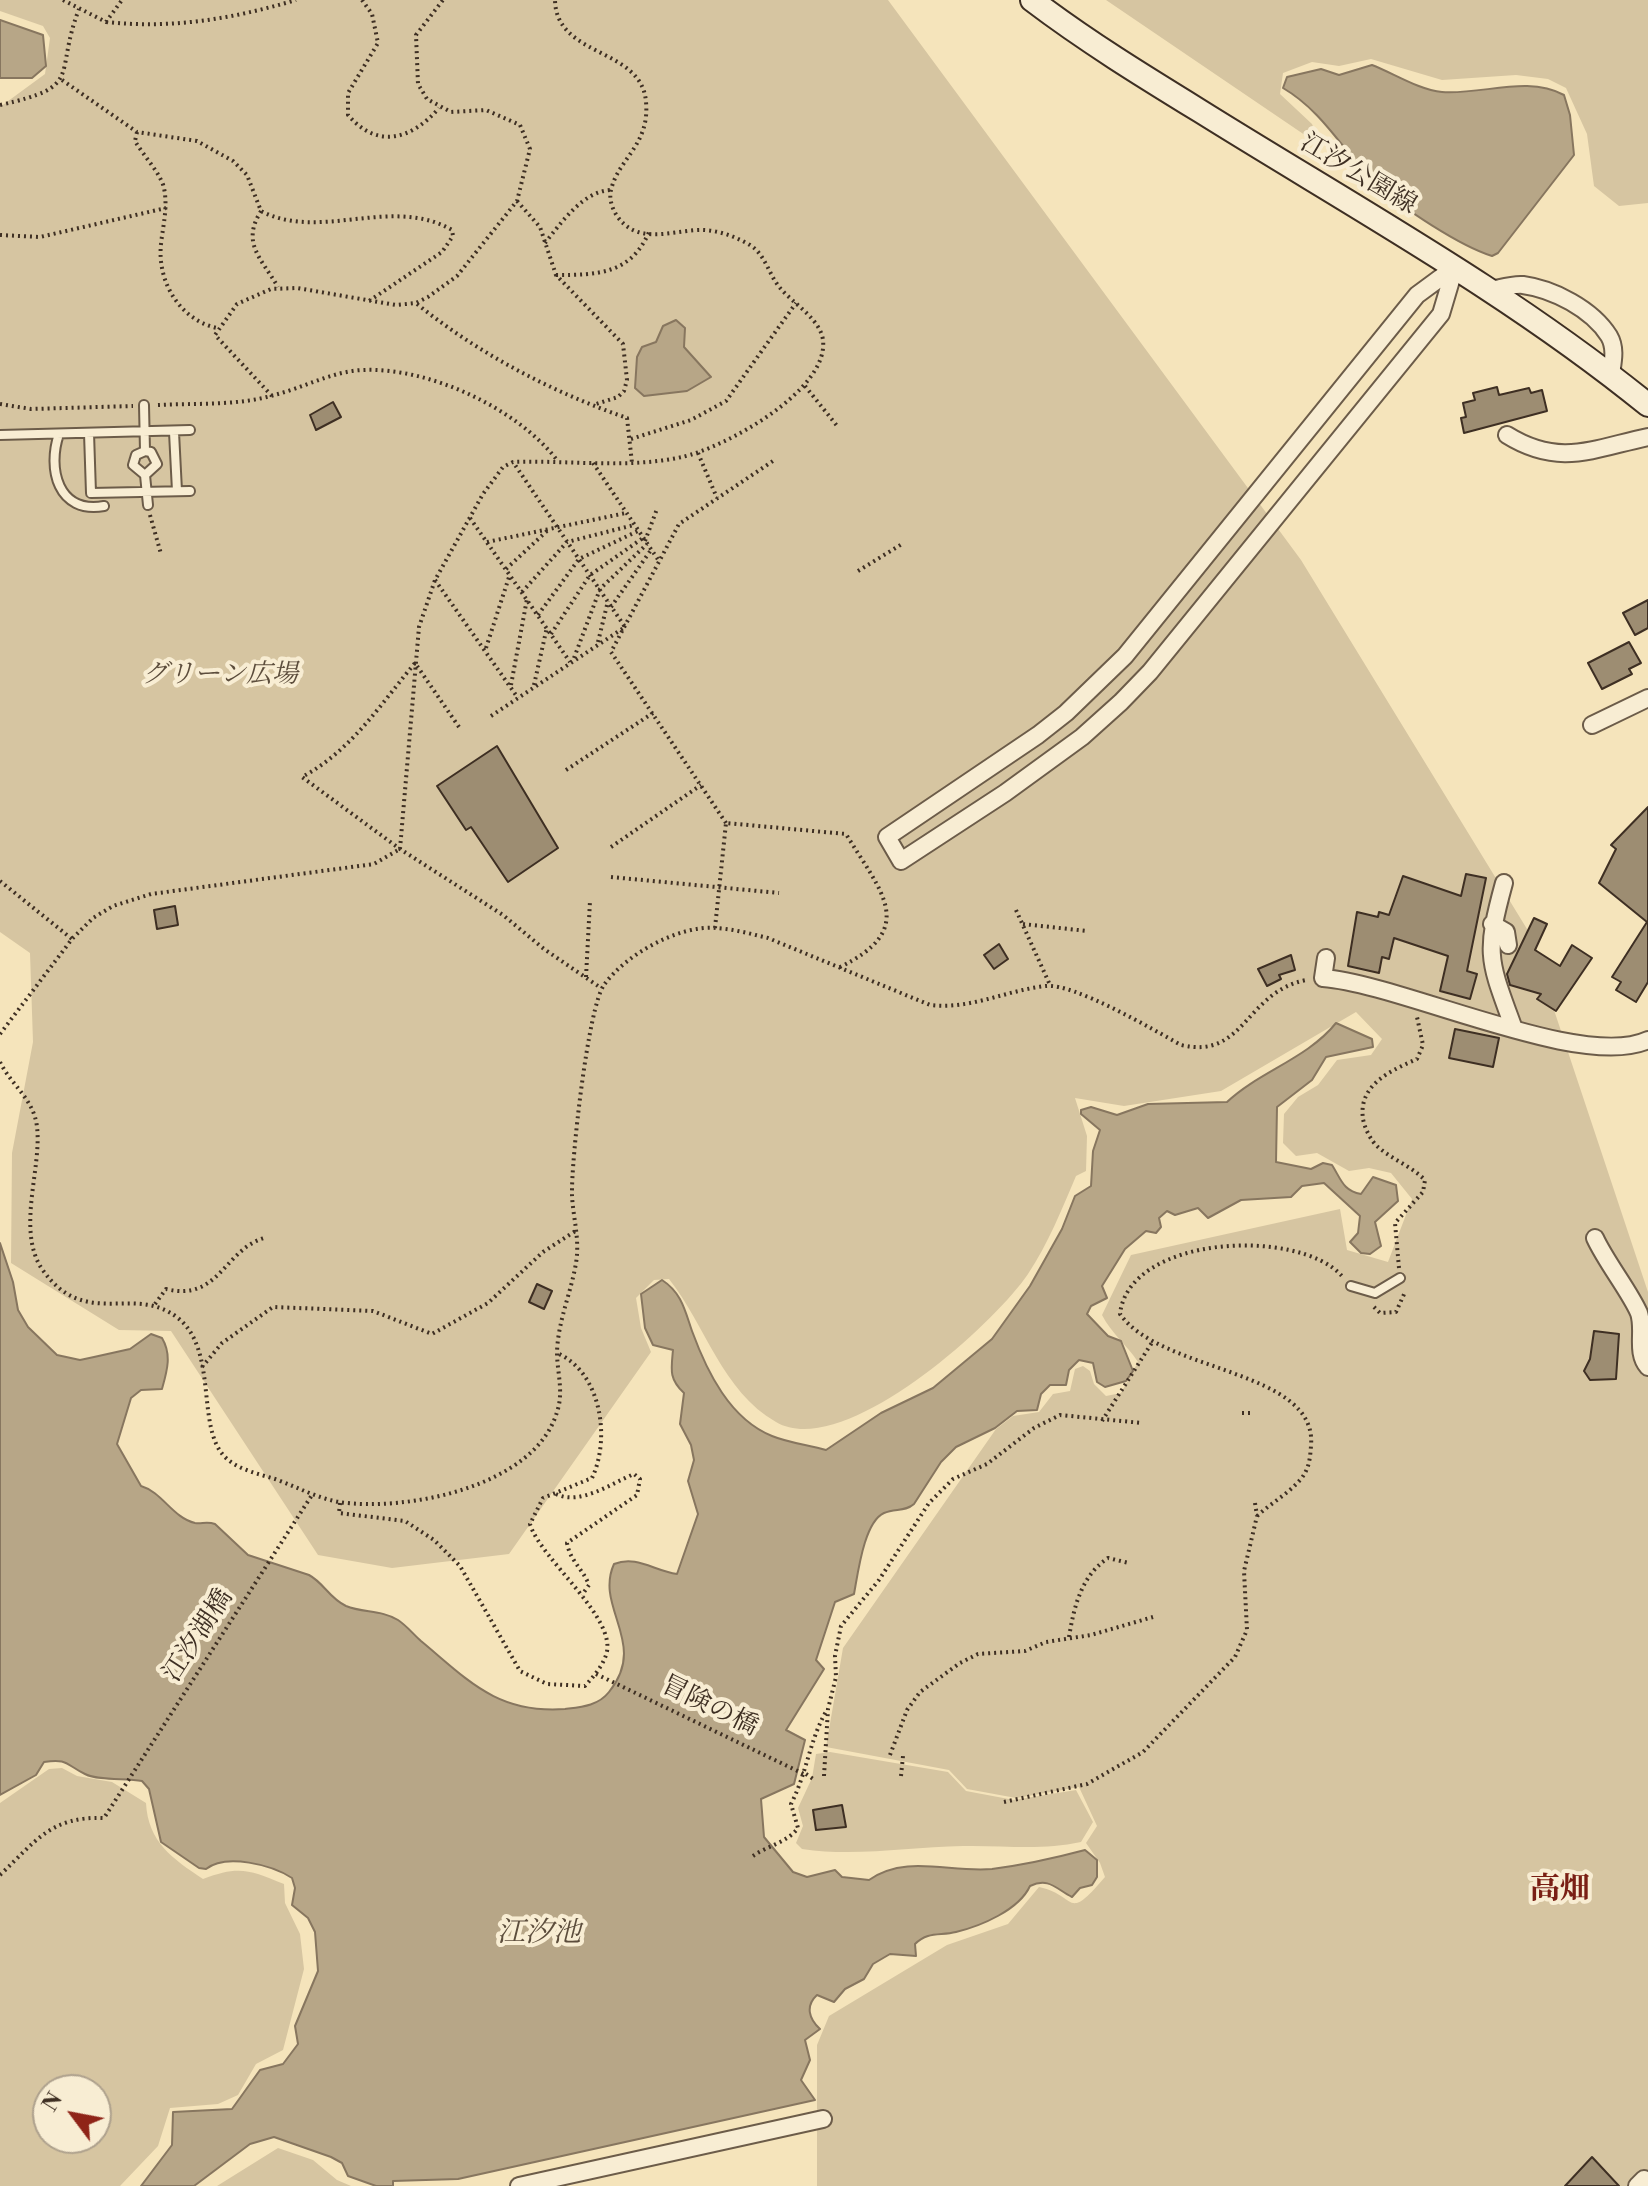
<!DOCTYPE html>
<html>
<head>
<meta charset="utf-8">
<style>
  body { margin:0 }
  #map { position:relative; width:1648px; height:2186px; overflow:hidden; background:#f5e4bb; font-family:"Libre Bodoni",serif }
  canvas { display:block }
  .north { position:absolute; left:32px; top:2074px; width:80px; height:80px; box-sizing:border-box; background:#f8edd3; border:2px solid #aea18d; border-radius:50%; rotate:302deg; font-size:22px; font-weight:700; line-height:32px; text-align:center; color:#3e2f23 }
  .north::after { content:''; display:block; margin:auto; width:28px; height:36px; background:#8f2418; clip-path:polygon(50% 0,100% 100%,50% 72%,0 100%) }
</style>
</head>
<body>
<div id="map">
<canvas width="1648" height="2186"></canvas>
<div class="north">N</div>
</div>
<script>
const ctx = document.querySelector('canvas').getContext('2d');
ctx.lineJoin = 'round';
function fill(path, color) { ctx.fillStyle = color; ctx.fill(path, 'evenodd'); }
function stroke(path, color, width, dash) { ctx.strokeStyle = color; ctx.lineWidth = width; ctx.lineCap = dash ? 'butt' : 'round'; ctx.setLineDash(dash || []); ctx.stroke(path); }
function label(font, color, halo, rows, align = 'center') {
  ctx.font = font + ' "Libre Bodoni","Noto Serif JP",serif'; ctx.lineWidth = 8; ctx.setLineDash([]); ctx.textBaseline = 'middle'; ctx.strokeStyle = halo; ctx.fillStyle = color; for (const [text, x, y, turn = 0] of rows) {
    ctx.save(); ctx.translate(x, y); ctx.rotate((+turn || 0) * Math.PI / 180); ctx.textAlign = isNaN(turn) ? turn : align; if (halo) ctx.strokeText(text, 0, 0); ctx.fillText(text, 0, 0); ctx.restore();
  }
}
const green = new Path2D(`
  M0 0H888L1301 560 1527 929 1648 1292V2186H817V2045L829 2016 947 1945 1008 1924 1039 1887C1078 1895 1065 1924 1105 1877L1100 1863 1086 1843 1097 1826 1079 1787 1016 1798 967 1789 949 1770 826 1747 843 1648 996 1429 1013 1416 1039 1412 1053 1394 1070 1391 1075 1369 1083 1366 1090 1371 1094 1384 1106 1396 1121 1393 1138 1362C1127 1345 1111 1333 1102 1315L1131 1255 1340 1209 1347 1250 1388 1262 1412 1199 1391 1173 1369 1168 1349 1171 1317 1153 1296 1156 1283 1143 1284 1114 1298 1097 1318 1085 1337 1060 1371 1055 1382 1039 1356 1012 1221 1091 1124 1106 1075 1098 1087 1136 1086 1171 1076 1176C1062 1209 1048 1244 1028 1274 992 1327 842 1461 776 1422 722 1391 706 1326 669 1279L654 1280 636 1298 641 1328 651 1352 509 1554 392 1568 318 1555 171 1331 119 1330 11 1263 12 1153 33 1042 30 953 0 932V107L45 74 50 38 43 26 0 11Z
  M1106 0H1648V203L1619 206 1594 186 1587 134 1566 88 1548 79 1516 75 1442 80 1371 59 1339 66 1312 62 1283 73 1280 94 1312 124 1321 146Z
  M830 1752 948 1772 966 1791 1014 1800 1076 1790 1093 1822 1081 1842C1040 1851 1003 1845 963 1846 908 1847 856 1857 802 1849L796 1843 803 1826 798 1808 812 1778 816 1754Z
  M62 1768 77 1776 112 1782 146 1803C148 1842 173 1859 203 1879 239 1865 250 1870 284 1884L285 1903 300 1934 304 1969 283 2050 256 2064 238 2095 218 2104 170 2108 158 2146 120 2186H0V1803L49 1769ZM48 2090H96V2138H48Z
  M278 2148 313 2160 337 2180 351 2186H217Z`);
const water = new Path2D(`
  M0 20 43 35 46 66 32 78H0Z
  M1372 65C1393 73 1419 90 1442 92 1483 95 1527 75 1564 95L1570 115 1574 155 1498 253 1492 256C1460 246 1402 208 1377 185 1344 153 1324 112 1283 88L1287 77 1321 69 1339 75Z
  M676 320 685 328 684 347 711 377 687 391 644 396 635 388 637 357 642 347 656 342 663 326Z
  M1336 1023 1372 1039 1373 1047 1326 1057 1312 1080 1277 1107 1276 1162 1311 1169 1323 1163 1332 1165C1341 1179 1343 1191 1361 1194L1373 1177 1396 1185 1398 1201 1375 1222 1381 1246 1370 1254 1361 1253 1350 1242 1358 1233 1360 1216 1324 1183 1302 1186 1291 1197 1241 1200 1208 1218 1198 1208 1175 1215 1167 1211 1159 1218 1161 1227 1156 1233 1146 1231 1125 1249 1102 1286 1107 1298 1091 1306 1087 1314 1108 1336 1121 1341 1133 1371 1126 1381 1105 1387 1097 1382 1093 1363 1079 1360 1069 1370 1066 1385H1050L1041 1394 1037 1410 1017 1411 995 1428 956 1447 941 1462 914 1504C905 1512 895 1508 884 1513 864 1522 858 1573 854 1594L835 1602 816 1660 824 1669 786 1730 805 1740 794 1784 761 1799 764 1837 793 1872 807 1877 835 1870 842 1877 869 1880C906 1854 950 1873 992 1869 1023 1865 1055 1858 1085 1850L1097 1860V1877L1092 1885 1080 1888 1072 1897C1056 1889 1049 1877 1030 1886 1019 1910 981 1926 956 1932 940 1936 928 1931 915 1944L916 1956 890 1954 873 1964 864 1979 845 1989 834 2002 817 1995C805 2006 809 2019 820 2029L805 2040 810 2060 801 2080 815 2100 458 2179 393 2181V2186H376L348 2176 342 2163 331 2157 274 2137 250 2144 194 2186H141L172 2145 173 2112 232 2109 260 2070 283 2064 298 2044 295 2026 318 1971 315 1932 308 1918 292 1905 295 1888 292 1878C272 1865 226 1853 206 1869L199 1868 161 1842 149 1789 142 1781C126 1778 99 1781 85 1774 66 1765 68 1758 44 1762L36 1775 0 1795V1243L13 1282 18 1310 28 1327 57 1355 80 1360 94 1357 130 1349 151 1334 162 1338C172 1355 167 1371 162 1389L141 1390 131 1398 117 1444 141 1486C162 1492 173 1518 195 1523 202 1524 207 1521 215 1524L248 1555 309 1575C324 1583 329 1598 346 1606 363 1613 382 1610 398 1620 407 1626 413 1634 421 1641 468 1680 497 1714 565 1709 581 1707 598 1706 609 1692 649 1643 594 1608 614 1564 637 1555 654 1571 677 1574L698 1514 688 1481 694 1460 691 1445 680 1424 684 1393C669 1379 671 1370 673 1350L653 1345 645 1328 641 1294 662 1280C682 1293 685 1311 692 1331 707 1372 730 1419 772 1436 789 1443 809 1445 826 1450L881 1413 933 1388 992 1339 1030 1286 1062 1229 1075 1196 1091 1186 1093 1151 1100 1130 1081 1114V1110L1091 1107 1117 1115 1148 1104 1227 1102C1260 1071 1307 1059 1336 1023Z`);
const building = new Path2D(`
  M1497 387 1499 395 1529 388 1531 393 1542 390 1547 411 1464 433 1461 418 1466 417 1463 403 1475 400 1473 393Z
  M333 402 341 417 316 430 310 415Z
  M1648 600V628L1635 635 1623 613Z
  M1629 642 1641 663 1629 669 1632 674 1602 689 1588 663Z
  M497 746 558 848 508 882 471 827 466 830 437 786Z
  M1648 807V982L1636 1002 1616 990 1621 982 1612 977 1647 922 1599 883 1616 849 1611 845Z
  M1466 874 1486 878 1467 971 1477 974 1470 999 1440 991 1448 956 1394 938 1389 959 1382 957 1379 973 1348 966 1357 912 1378 917 1379 912 1389 915 1403 876 1461 896Z
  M175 906 178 925 157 929 154 910Z
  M1534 918 1547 924 1535 950 1560 966 1572 945 1592 958 1556 1011 1537 999 1541 994 1510 985 1507 974Z
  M999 944 1008 959 994 969 984 955Z
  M1291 955 1295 970 1279 975 1281 979 1267 986 1258 969Z
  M1455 1029 1499 1038 1493 1067 1449 1058Z
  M537 1284 552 1291 544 1309 529 1302Z
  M1594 1331 1619 1334 1616 1379 1590 1380 1584 1371 1590 1359Z
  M842 1805 846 1827 816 1830 813 1810Z
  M1592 2157 1619 2186H1565Z`);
const path = new Path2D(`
  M63 0 106 22 122 0
  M362 0 372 14 378 43 348 93V115C378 150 412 139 439 108
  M106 22C172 29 232 19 296 0
  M62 80 137 132 197 141 233 161 247 175 261 211C320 242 392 195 452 230L453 236 442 252 369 301
  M0 105C85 86 53 77 79 9
  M137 132 135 141C143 155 161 174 164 188 168 208 163 225 161 244 157 282 180 320 217 328
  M517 201 540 227 556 275 623 344 627 380 624 391 618 397 596 404
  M261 211C241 243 261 258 278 287
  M0 235 40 237 166 208
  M545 243C561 223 583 191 611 190
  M556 275C598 275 631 274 649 232
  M417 304C479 354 552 392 627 418L632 463
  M805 386 838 427
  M272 396 215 335 237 304 271 289 297 288 396 305 416 303 428 297 457 276 517 201 530 149 520 125 486 110 451 112 427 99 418 84 416 35 443 0
  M0 404 31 409 133 406
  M158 405C196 403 238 406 274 395 303 388 333 371 363 370 428 367 517 408 557 460
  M631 439 691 420 726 401 796 303
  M698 453 717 498
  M593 463 659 561
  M150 515 161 554
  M470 518 570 662
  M645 541 657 509
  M487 542 626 513
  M506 569 548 530
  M858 571 902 544
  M435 580 518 698
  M522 592 567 542 634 525
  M611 607 651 550
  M538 615 579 559 638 531
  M551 634 590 575 643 538
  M598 642 608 601
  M486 648 510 574
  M574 658 600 589 647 544
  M511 685 527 599
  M534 685 547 627
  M491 716 625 627 513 462
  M459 727 415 663C380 705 351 751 302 777L400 849 503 915 544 949 601 988
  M566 770 653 713
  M726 823 611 652 679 524 773 461
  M611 847 701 785
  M400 849 419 627 435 580 483 494 503 467 513 462C569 460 627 469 682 457 724 448 829 391 823 340 820 319 794 304 781 289 769 276 766 255 750 245 736 237 721 231 704 230 679 229 644 244 623 223 615 216 608 201 611 190 618 159 650 145 646 102 642 47 556 58 555 0
  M611 877 779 893
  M0 881 72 939
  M1016 910 1050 985
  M1023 924 1087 931
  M715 928 726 823 846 834C881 892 920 929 838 968
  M586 977 590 901
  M0 1034 72 939 93 918 113 906 151 894 374 864 400 849
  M0 1062C11 1085 34 1099 37 1127 42 1168 16 1230 42 1269 85 1331 134 1283 178 1318 219 1351 195 1429 226 1458 239 1470 259 1474 275 1479 297 1487 317 1498 339 1502 406 1512 535 1487 557 1412 564 1392 557 1372 557 1352 558 1321 571 1293 576 1263 580 1239 573 1218 572 1195 571 1162 588 1007 604 985 625 955 678 925 716 928 734 929 751 934 768 938L930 1005C970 1010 1007 990 1046 986 1074 983 1154 1030 1181 1045 1245 1060 1245 992 1306 980
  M1399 1268 1395 1223 1423 1192 1425 1180C1411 1166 1393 1160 1378 1147 1371 1141 1365 1129 1363 1119 1358 1085 1390 1071 1417 1059L1423 1045 1417 1017
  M155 1304 166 1289C219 1302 224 1250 264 1238
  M1374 1307 1380 1313 1396 1312 1405 1292
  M202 1367 222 1343 273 1307 373 1311 432 1334 488 1303 543 1252 577 1230
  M1242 1413H1254
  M1102 1421 1153 1341
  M556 1494C580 1506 612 1483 634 1474L640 1479 637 1495 567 1543C570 1561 583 1569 589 1585L582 1595
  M340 1503 339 1513 405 1521 434 1540 460 1566 520 1671 547 1684 585 1686C593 1677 602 1667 606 1655 619 1619 540 1559 530 1524L543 1498 592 1478C611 1438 601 1372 557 1353
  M1257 1516C1271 1503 1288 1494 1300 1480 1309 1470 1310 1459 1311 1446 1318 1369 1161 1373 1120 1314 1129 1235 1298 1227 1342 1276
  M1069 1637C1074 1607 1081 1576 1108 1558L1129 1563
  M596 1674 806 1775
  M890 1755 907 1710 920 1692 960 1663 978 1654 1025 1651 1046 1642 1091 1635 1153 1617
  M806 1774 813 1779
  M824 1776 828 1709 836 1677 835 1656 841 1626 879 1580 929 1503 953 1479 987 1464 1034 1428 1060 1415 1142 1423
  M901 1776 903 1756
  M1004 1802 1087 1784 1143 1752 1235 1657 1247 1630 1244 1571 1257 1516 1255 1503
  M753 1856C767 1846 788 1842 798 1828L791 1804C807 1773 810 1738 827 1710
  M0 1875C36 1841 51 1816 104 1818L312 1495`);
const service = new Path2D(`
  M144 405 145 451
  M174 432 177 491
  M89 433 91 493 190 491
  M59 434C47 469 58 514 104 506
  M0 435 190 430
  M145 475 133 465 136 455 145 451
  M145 475 157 464 151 452 145 451
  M145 475 148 505
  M1351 1286 1375 1293 1400 1278`);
const minor = new Path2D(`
  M1455 267 1441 314 1150 672 1121 702 1082 737 1005 793 901 861 887 837 1038 735 1066 713 1125 656 1417 295Z
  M1491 290C1501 288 1513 284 1523 285 1553 289 1592 309 1609 336 1616 348 1613 361 1611 374
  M1507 435C1560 468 1595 448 1648 437
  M1592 725 1648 698
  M1504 883C1484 956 1489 960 1514 1029
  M1492 924 1506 932 1508 945
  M1326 958 1323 978C1402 984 1582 1071 1648 1040
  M1595 1238C1606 1262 1630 1292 1639 1313 1645 1331 1635 1352 1648 1367
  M519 2186 823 2119
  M1637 2186 1644 2179 1648 2183`);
const secondary = new Path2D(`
  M1032 0C1086 41 1143 76 1200 111 1352 206 1509 292 1648 405`);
const streetNames = [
  ["江汐公園線",1358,175,31],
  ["江汐湖橋",199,1636,-57],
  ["冒険の橋",709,1707,26]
];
const parkNames = [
  ["グリーン広場",220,676]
];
const waterNames = [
  ["江汐池",539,1934]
];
const quarterNames = [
  ["高畑",1560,1891]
];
fill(green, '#d6c5a1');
fill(water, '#b7a687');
stroke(water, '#87765f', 2);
fill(building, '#9d8d72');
stroke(building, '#3e2f23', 2);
stroke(service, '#6c5c49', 12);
stroke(minor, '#6c5c49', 20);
stroke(secondary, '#3e2f23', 26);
stroke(path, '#3e2f23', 4, [2, 4]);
stroke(service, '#f8edd3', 8);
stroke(minor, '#f8edd3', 16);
stroke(secondary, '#f8edd3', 22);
label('26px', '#3e2f23', '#f8edd3', streetNames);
label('italic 26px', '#5c4d3c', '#f8edd3', parkNames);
label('italic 28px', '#5c4d3c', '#f8edd3', waterNames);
label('bold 30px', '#7a1f14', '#f8edd3', quarterNames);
</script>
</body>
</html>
